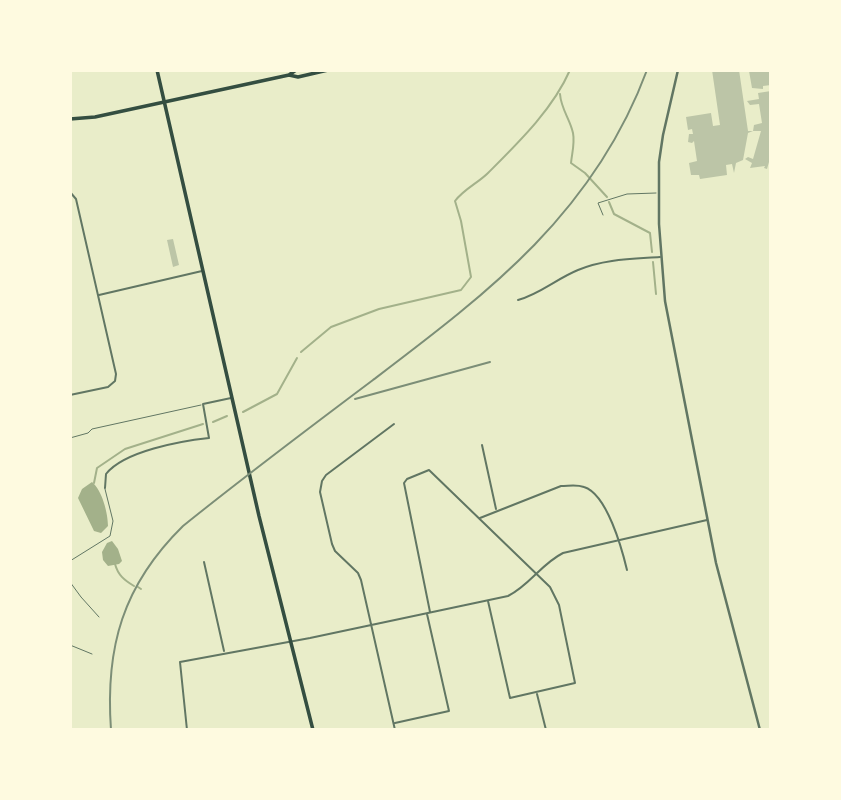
<!DOCTYPE html>
<html>
<head>
<meta charset="utf-8">
<style>
  body { margin:0 }
  #map { position:relative; width:841px; height:800px; overflow:hidden; background:#e9edc9; font-family:Arial,sans-serif }
  canvas { display:block }
  .frame { position:absolute; inset:0; border:72px solid #fefae0; pointer-events:none }
</style>
</head>
<body>
<div id="map">
<canvas width="841" height="800"></canvas>
<div class="frame"></div>
</div>
<script>
const ctx = document.querySelector('canvas').getContext('2d');
ctx.lineJoin = 'round';
function fill(path, color) { ctx.fillStyle = color; ctx.fill(path, 'evenodd'); }
function stroke(path, color, width, dash) { ctx.strokeStyle = color; ctx.lineWidth = width; ctx.lineCap = dash ? 'butt' : 'round'; ctx.setLineDash(dash || []); ctx.stroke(path); }
const water = new Path2D(`
  M92 482C102 490 108 513 108 526L101 533 94 531 78 498 82 489Z
  M112 541 118 549 122 561 119 564 108 566 103 560 102 552 107 543Z`);
const stream = new Path2D(`
  M560 94C561 109 570 119 573 133 575 143 572 153 571 163L585 173 607 197
  M609 202 614 214 650 233 652 252
  M653 262 656 294
  M301 352 331 327 379 309 461 290 471 277 461 221 455 201C464 189 478 183 488 173 519 142 553 109 570 70
  M243 412 277 394 297 358
  M213 422 227 416
  M94 483 97 468 125 449 203 424
  M115 564C118 575 124 580 134 586
  M138 587 141 589`);
const building = new Path2D(`
  M712 70H739L748 131H753L754 125 762 123 759 104 750 105 747 101 759 99 758 93 771 91V155L767 169 764 168 765 166 750 168 752 163 745 159 748 157 753 159 761 131H753L748 133 743 160 736 163 734 173 732 164 726 165 727 175 700 179 699 175H691L689 163 697 161 694 141 692 143 688 142 689 134H693L692 129 688 130 686 117 711 113 713 126 720 125Z
  M771 70V85L763 86V89L752 88 749 71Z
  M173 239 179 265 173 267 167 240Z`);
const service = new Path2D(`
  M603 215 598 203 627 194 656 193
  M70 438 88 433 92 429 201 405
  M70 561 110 536 113 521 105 489
  M70 582 81 597 99 617
  M70 645 92 654`);
const minor = new Path2D(`
  M70 192 76 199 116 374 115 381 108 387 70 395
  M99 295 202 271
  M518 300C540 294 556 279 578 270 604 259 632 259 660 257
  M394 424 326 475 322 481 320 492 332 544 335 551 358 573 361 580 395 730
  M482 445 496 509
  M105 488 106 474C124 451 181 441 209 438L203 404 231 398
  M480 518 561 486C569 486 576 484 584 487 607 494 622 549 627 570
  M204 562 224 651
  M430 612 404 483 407 479 429 470 550 587 559 605 575 683 510 698 488 601
  M537 694 546 730
  M395 723 449 711 427 614
  M187 730 180 662 310 638 508 596C530 585 541 564 563 553L707 520`);
const tertiary = new Path2D(`
  M678 70 663 135 659 162V224L665 301 716 563 760 730`);
const secondary = new Path2D(`
  M289 75 296 70
  M70 119 95 117 289 75 298 77 328 70`);
const trunk = new Path2D(`
  M157 70 259 516 313 730`);
const rail = new Path2D(`
  M355 399 490 362
  M111 730C105 647 123 585 183 526 245 476 309 428 373 380 489 292 594 213 647 70`);
fill(water, '#a3b18a');
stroke(stream, '#a3b18a', 2);
fill(building, '#bcc5a7');
stroke(service, '#617663', 1);
stroke(minor, '#617663', 2);
stroke(tertiary, '#617663', 2.5);
stroke(secondary, '#344e41', 3.5);
stroke(trunk, '#344e41', 3.5);
stroke(rail, '#7c8e77', 2);
</script>
</body>
</html>
